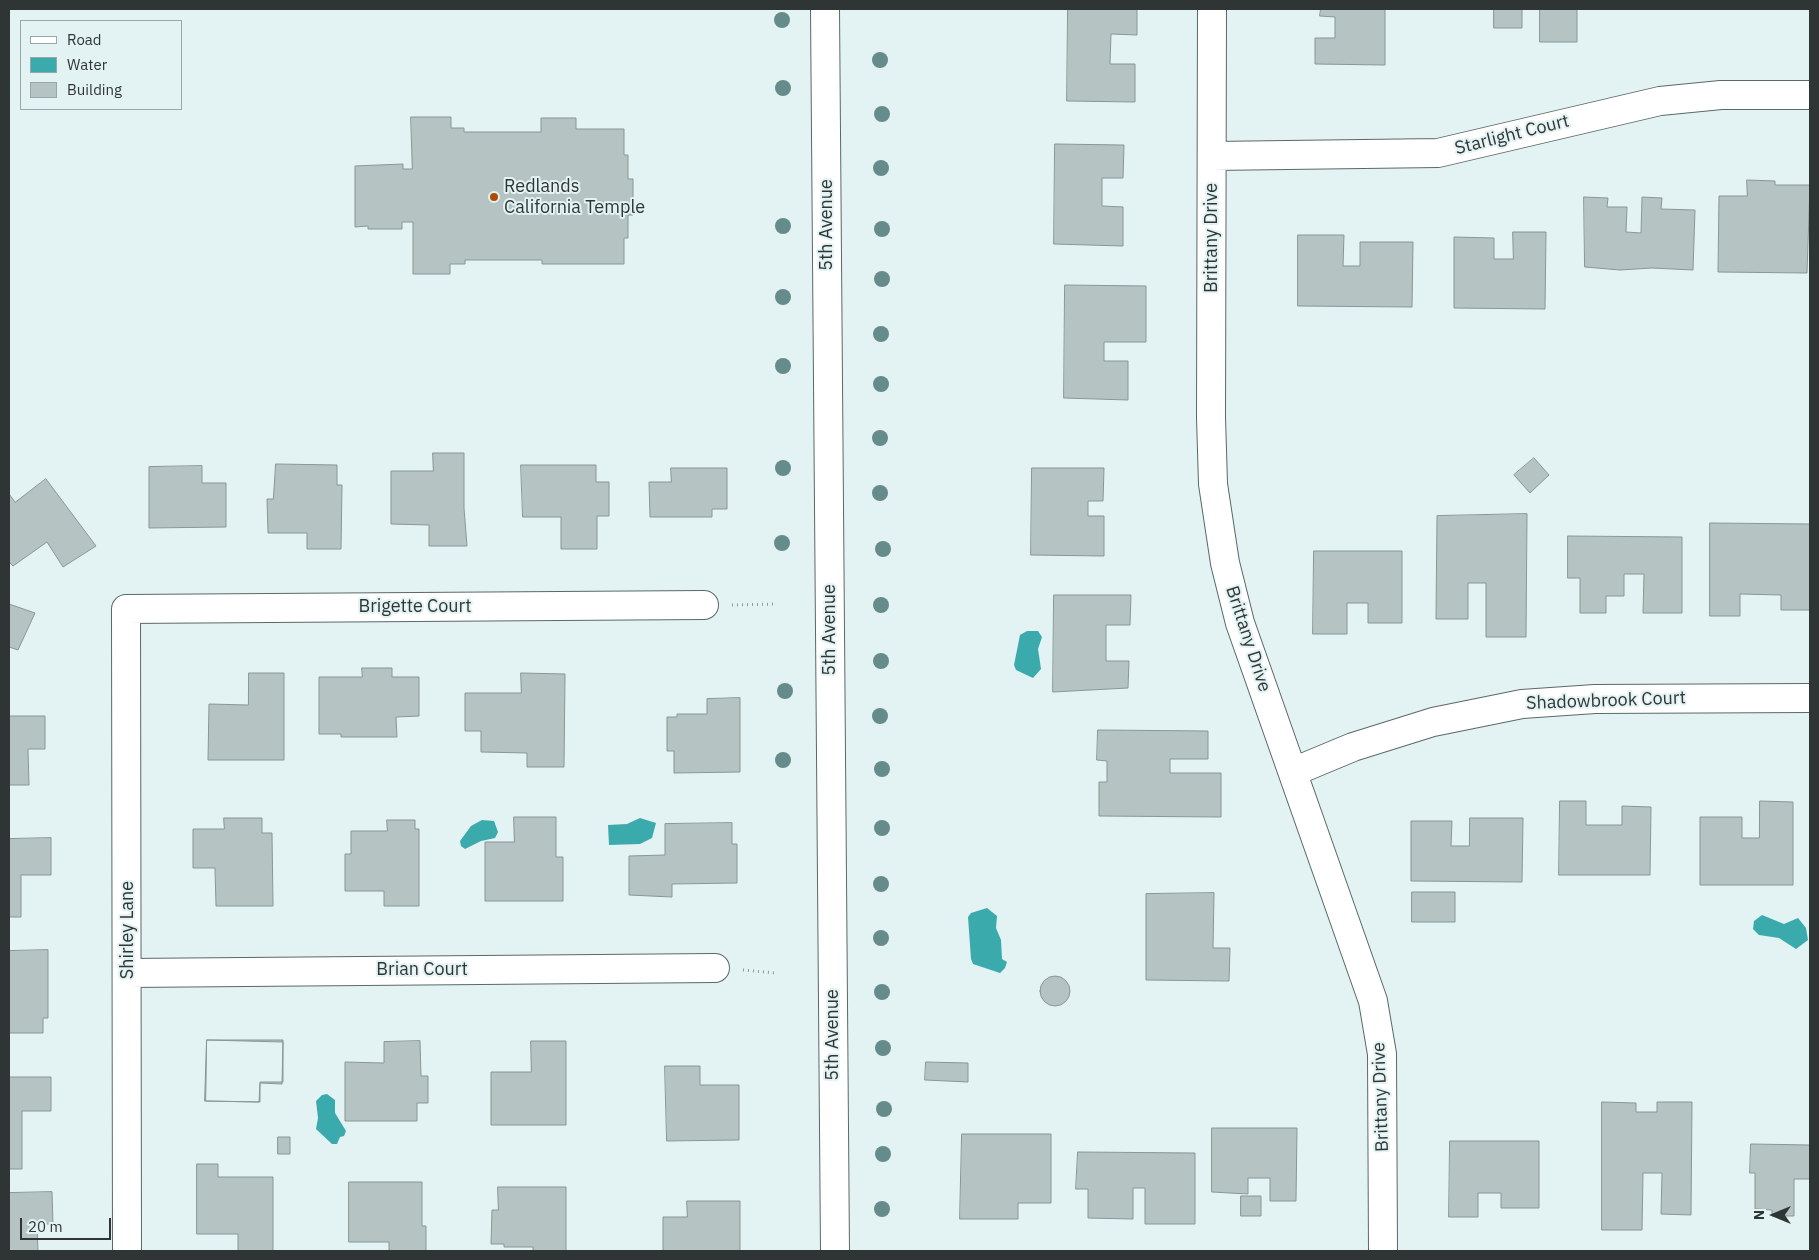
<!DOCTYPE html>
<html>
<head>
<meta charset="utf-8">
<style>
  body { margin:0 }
  #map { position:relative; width:1819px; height:1260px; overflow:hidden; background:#e3f2f2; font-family:"IBM Plex Sans",sans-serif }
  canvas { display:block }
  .frame { position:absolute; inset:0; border:10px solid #2f3535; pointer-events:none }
  .legend { position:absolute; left:20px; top:20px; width:162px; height:90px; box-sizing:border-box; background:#e3f2f2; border:1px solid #9ba6a6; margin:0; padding:6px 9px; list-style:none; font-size:15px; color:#2f3535 }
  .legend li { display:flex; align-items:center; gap:10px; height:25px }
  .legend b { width:25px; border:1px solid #9ba6a6 }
  .north { position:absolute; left:1749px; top:1190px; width:50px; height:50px; -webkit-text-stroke:4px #e3f2f2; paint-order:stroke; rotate:270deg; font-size:14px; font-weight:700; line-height:20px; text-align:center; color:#2f3535 }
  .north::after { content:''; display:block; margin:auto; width:18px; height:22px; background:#2f3535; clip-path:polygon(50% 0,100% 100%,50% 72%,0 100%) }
  .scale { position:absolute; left:20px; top:1218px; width:91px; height:22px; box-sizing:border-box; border:2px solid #2f3535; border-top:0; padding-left:6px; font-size:15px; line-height:18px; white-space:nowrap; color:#2f3535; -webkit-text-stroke:4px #e3f2f2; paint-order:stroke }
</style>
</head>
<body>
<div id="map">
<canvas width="1819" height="1260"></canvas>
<div class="frame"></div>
<ul class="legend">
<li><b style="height:6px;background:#fff"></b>Road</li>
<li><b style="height:14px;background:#3aaaad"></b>Water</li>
<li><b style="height:14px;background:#b5c3c3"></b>Building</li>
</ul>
<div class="north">N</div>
<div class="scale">20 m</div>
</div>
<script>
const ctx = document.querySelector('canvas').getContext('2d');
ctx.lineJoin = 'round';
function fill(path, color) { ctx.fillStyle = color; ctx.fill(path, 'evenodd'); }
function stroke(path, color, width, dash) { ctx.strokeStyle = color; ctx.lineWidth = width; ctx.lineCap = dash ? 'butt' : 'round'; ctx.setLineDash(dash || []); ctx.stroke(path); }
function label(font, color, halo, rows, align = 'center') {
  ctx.font = font + ' "IBM Plex Sans",sans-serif'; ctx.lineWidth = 4; ctx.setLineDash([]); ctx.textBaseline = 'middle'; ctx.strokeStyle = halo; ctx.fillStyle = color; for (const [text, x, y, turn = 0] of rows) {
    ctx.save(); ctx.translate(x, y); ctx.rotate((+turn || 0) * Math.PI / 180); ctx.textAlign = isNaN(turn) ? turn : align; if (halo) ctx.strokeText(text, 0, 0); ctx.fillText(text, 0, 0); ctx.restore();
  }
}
const water = new Path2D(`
  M1027 631H1038L1042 637 1038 649 1041 669 1033 678 1016 670 1014 665 1020 635Z
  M640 818 656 823 652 838 640 844 609 845 608 825 627 824Z
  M482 820 494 821 498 832 495 838 481 841 465 849 461 846 460 841 471 826Z
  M987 908 997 916 996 928 1001 940 1002 959 1007 962 1005 968 1000 973 973 964 971 959 968 917 971 913Z
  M1762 915 1784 924 1798 918 1806 928 1808 940 1796 949 1779 938 1759 935 1753 929 1754 921Z
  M327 1094 335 1100V1113L346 1131 344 1136 340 1137 337 1144H332L316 1129 318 1118 316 1101 322 1095Z`);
const building = new Path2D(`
  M1068 9H1137V35L1111 34 1110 64H1135V102L1067 101Z
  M1321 9H1385V65L1315 64V38H1335V17L1320 16Z
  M1494 9H1522V28H1494Z
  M1540 9H1577V42H1540Z
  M411 117H451V128H464V132H541V118H576V129H624V155H628V179H633V215H628V238H624V264H542V260H465V264H450V274H413V222H402V229H368V226L355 227V166L403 164V169H412Z
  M1055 144 1124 145 1123 178H1102V206L1123 207V246L1054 244Z
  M1747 180 1775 181V185H1810L1807 273 1718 272 1719 196H1747Z
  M1584 197 1608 198 1607 207H1627L1626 232 1641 233 1642 197 1662 198 1661 209 1695 210 1693 270 1652 268 1620 270 1585 267Z
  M1513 232H1546L1545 309 1454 308V237L1494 238V259H1513Z
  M1298 235H1344L1343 266H1360V242H1413L1412 307 1298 306Z
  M1065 285 1146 286V342H1104V361H1128V400L1064 398Z
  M433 453H464V508L467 546H429V525L391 524V471H433Z
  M1534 458 1549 475 1530 493 1514 475Z
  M276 464 337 465V485H342L341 549H307V533H268L267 499H273Z
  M521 465H596V482H609V516H597V549H561V517H523Z
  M202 466V483H226V527L149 528V467Z
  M671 468H727V509H712V517H650L649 482H671Z
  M1032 468H1104L1103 501H1088V516H1104V556L1031 555Z
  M46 479 96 546 63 567 47 542 13 566 9 562V494L15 502Z
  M1527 514 1526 637H1486V583H1468V619H1436L1437 516Z
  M1710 523 1810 524V610H1781V595L1740 594V616H1710Z
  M1568 536 1682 537V613H1643L1644 574H1624V596H1606V613H1580V578H1568Z
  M1314 551H1402V623H1368V603H1347V634H1313Z
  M1054 595H1131L1130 625H1106V661H1129L1128 688 1053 692Z
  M9 604 35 613 18 650 9 647Z
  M362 668H392V677H419V716L396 717 397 737H341V734H319V677H362Z
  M249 673H284V760H208L209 704 248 705Z
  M521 673 565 674 564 767H527V753L481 752V731H465V693H521Z
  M740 698V772L674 773V751H667V717H677V714H707V699Z
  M9 716H45V749H28L29 785H9Z
  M1098 730 1208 731V759H1170V773H1221V817L1099 816V782H1107V761L1097 760Z
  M1560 801H1586V825H1622V806L1651 807 1650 875H1559Z
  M1760 801 1793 802V885H1700V817H1742V838H1759Z
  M514 817H556V857H563V901H485V842H514Z
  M224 818H262V833H272L273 906H216L215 868H193V829H224Z
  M1470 818H1523L1522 882 1411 881V821H1452L1451 846H1469Z
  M387 820H415V829H419V906H384V891H345V854H351V831H387Z
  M732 823V844H737V883L672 884V897L629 895V856L665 855V824Z
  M51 838V875H21V917H9V839Z
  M1412 892H1455V922H1412Z
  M1214 893 1213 948H1230L1229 981 1146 980V894Z
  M48 950V1018H43V1033H9V951Z
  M1040 991a15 15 0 1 1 30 0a15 15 0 1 1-30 0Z
  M207 1040H283V1082H260V1102L206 1101Z
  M207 1040 283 1042 282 1084 260 1083 259 1102 205 1101Z
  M420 1041 421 1076H428V1103H417V1121H345V1062L384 1063V1042Z
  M531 1041H566V1125H491V1072H531Z
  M926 1062 968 1063V1082L925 1080Z
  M665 1066H700V1085H739V1140L667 1141Z
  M9 1077H51V1111H22V1169H9Z
  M1602 1102 1636 1103V1112H1657V1102H1692L1691 1215 1661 1214 1662 1173H1643L1642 1230H1602Z
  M1212 1128H1297L1296 1201H1270V1178H1248V1194L1212 1192Z
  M962 1134H1051V1203H1018V1219H960Z
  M278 1137H290V1154H278Z
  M1450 1141H1539V1208H1501V1193H1478V1217H1449Z
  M1751 1144 1810 1145V1179H1794V1216H1772V1210L1755 1209V1173H1750Z
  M1078 1152 1195 1153V1224H1145V1188H1133V1219L1088 1218V1189H1076Z
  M197 1164H218V1177H273V1251H238V1234H197Z
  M349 1182H422V1226H426V1251H389V1242H349Z
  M498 1187H566V1251H533V1247H504V1244H491L492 1210H498Z
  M52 1192 53 1224H37L38 1251H9V1193Z
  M1241 1196H1261V1216H1241Z
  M687 1201H740V1251H663V1217H687Z`);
const path = new Path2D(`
  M732 605 774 604
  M743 970 775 973`);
const minor = new Path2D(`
  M1212 9 1211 417 1213 484 1225 563 1240 623 1373 1001 1382 1054 1383 1251
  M1212 156 1438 153 1660 101 1721 95H1810
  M1293 772 1353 747 1433 722 1522 704 1595 699 1810 698
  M128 973 715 968
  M127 1251 126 609 704 605`);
const secondary = new Path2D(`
  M825 9 835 1251`);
const trees = [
  [782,20],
  [880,60],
  [783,88],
  [882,114],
  [881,168],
  [783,226],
  [882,229],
  [882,279],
  [783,297],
  [881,334],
  [783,366],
  [881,384],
  [880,438],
  [783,468],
  [880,493],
  [782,543],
  [883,549],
  [881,605],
  [881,661],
  [785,691],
  [880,716],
  [783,760],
  [882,769],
  [882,828],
  [881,884],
  [881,938],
  [882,992],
  [883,1048],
  [884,1109],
  [883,1154],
  [882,1209]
];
const markers = [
  [494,197,5,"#ad4d04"]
];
const streetNames = [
  ["Starlight Court",1512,135,-14],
  ["5th Avenue",827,225,-90],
  ["Brittany Drive",1212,238,-90],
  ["Brigette Court",415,607],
  ["5th Avenue",830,630,-90],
  ["Brittany Drive",1248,639,72],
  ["Shadowbrook Court",1606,701,-2],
  ["Shirley Lane",128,930,-90],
  ["Brian Court",422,970],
  ["5th Avenue",833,1035,-90],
  ["Brittany Drive",1381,1097,-92]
];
const poiNames = [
  ["Redlands",504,187],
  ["California Temple",504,208]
];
fill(water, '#3aaaad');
fill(building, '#b5c3c3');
stroke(building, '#889697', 1);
stroke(minor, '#5b6868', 30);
stroke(secondary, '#5b6868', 30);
stroke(path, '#8e9999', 3, [1, 4]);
stroke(minor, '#fff', 28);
stroke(secondary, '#fff', 28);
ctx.fillStyle = '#668b8b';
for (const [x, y] of trees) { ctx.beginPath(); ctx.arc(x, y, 8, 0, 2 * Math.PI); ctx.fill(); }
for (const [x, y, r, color] of markers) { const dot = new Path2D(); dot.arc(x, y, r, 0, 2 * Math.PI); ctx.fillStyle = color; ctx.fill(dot); stroke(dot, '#e3f2f2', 2); }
label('18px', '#2f3535', '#e3f2f2', streetNames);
label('18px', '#2f3535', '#e3f2f2', poiNames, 'left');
</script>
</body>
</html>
